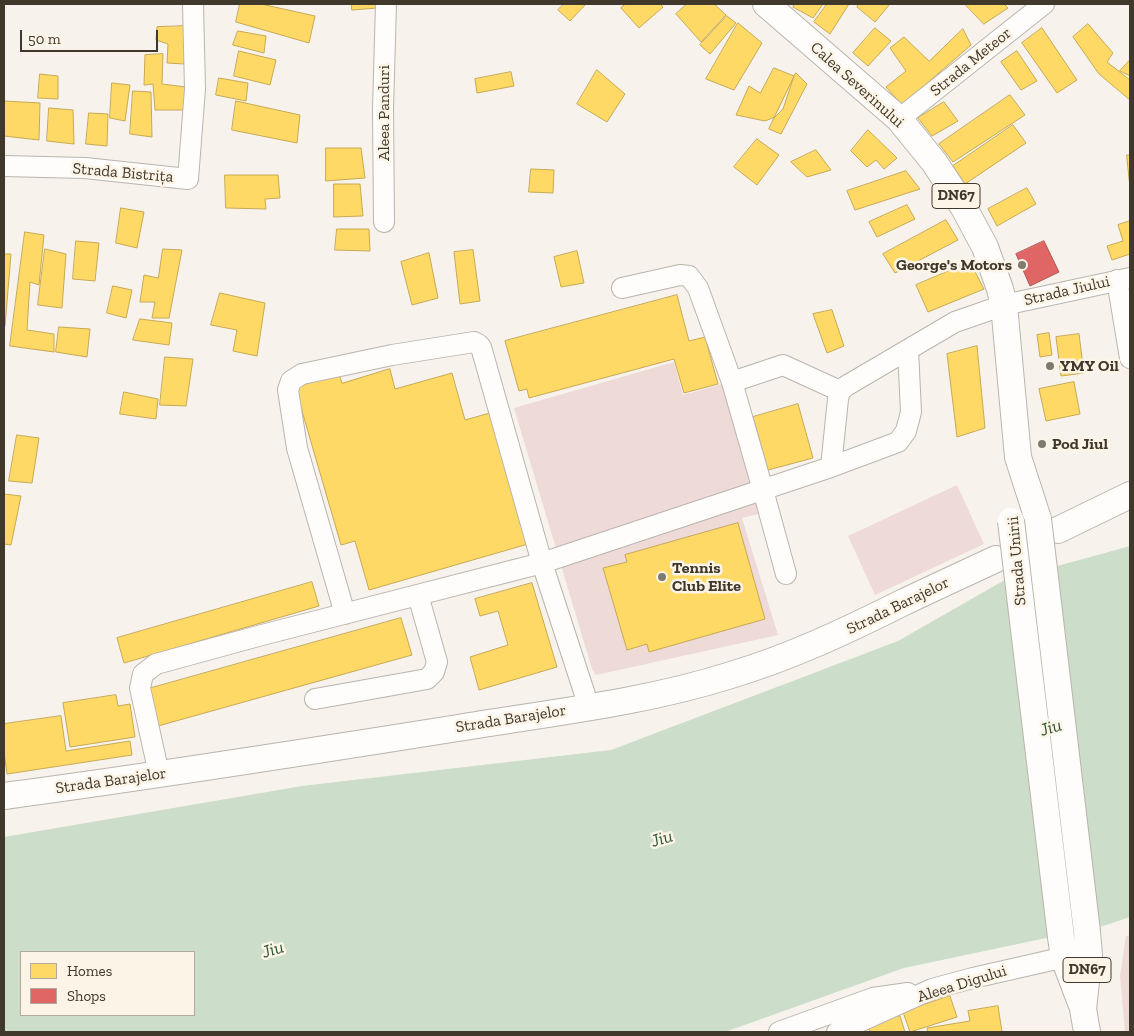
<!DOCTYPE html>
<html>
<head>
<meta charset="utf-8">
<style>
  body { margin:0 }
  #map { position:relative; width:1134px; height:1036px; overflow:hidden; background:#f7f3ec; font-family:"Zilla Slab",serif }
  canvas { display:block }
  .frame { position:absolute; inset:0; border:5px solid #40382a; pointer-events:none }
  .legend { position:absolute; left:20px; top:951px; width:175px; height:65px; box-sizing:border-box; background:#fcf4e7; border:1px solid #b1a99b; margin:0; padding:6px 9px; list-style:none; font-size:15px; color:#40382a }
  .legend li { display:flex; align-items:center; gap:10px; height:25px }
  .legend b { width:25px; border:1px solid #b1a99b }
  .scale { position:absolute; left:20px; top:30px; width:138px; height:22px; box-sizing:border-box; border:2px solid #40382a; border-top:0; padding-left:6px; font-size:15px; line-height:18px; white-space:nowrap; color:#40382a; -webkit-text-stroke:4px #fcf4e7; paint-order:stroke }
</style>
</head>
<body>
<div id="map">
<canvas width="1134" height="1036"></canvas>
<div class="frame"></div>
<ul class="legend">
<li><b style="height:14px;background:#ffd966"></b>Homes</li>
<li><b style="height:14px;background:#e06666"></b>Shops</li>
</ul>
<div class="scale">50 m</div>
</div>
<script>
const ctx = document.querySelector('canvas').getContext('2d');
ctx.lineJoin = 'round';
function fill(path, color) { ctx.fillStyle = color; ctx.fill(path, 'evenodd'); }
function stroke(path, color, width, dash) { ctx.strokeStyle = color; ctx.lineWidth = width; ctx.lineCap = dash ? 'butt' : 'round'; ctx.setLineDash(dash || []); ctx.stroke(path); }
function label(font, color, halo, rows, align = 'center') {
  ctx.font = font + ' "Zilla Slab",serif'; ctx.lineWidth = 5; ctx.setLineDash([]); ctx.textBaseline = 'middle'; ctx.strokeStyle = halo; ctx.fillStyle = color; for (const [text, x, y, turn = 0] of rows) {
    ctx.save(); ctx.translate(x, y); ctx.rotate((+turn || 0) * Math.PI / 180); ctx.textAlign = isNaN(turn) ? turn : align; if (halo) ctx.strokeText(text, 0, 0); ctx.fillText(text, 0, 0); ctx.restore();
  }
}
const green = new Path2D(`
  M674 362 683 395 726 383 766 512 742 518 778 635 596 675 592 669 514 408Z
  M957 485 984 544 875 595 848 536Z
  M1130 935V1032H1125L1120 976 1126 936Z`);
const water = new Path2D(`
  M1130 546V917L1103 926 904 968 725 1032H4V837L302 786 611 750 898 641 1003 581ZM21 952H194V1015H21Z`);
const homes = new Path2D(`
  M240 4H261L315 16 309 43 236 22Z
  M352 4H377V8L352 10Z
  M564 4H586L570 21 558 10Z
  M626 4H660L663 7 639 28 621 8Z
  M687 4H714L726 15 701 42 676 14Z
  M795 4H823L813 18 793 7Z
  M827 4H849L830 34 814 22Z
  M859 4H890L875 22 857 7Z
  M965 4H1004L1008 8 984 24Z
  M727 16 736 23 710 54 700 45Z
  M738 23 762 43 734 90 706 79Z
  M1088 24 1113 53 1107 62 1130 80V100L1099 74 1073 37Z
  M187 26 184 64 167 63 168 44 156 40 157 27Z
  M875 28 891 41 868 66 853 53Z
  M1042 28 1077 80 1057 93 1022 43Z
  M963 29 971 45 902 105 886 87 906 71 890 48 904 37 929 61Z
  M238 31 266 36 264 53 233 45Z
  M239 51 276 60 270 85 234 76Z
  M1017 51 1037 81 1021 90 1001 62Z
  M163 54 162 84 186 87V110H155L153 84 144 85 145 55Z
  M1130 60V76L1120 71Z
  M774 68 794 76 783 109 775 117 765 121 736 115 749 86 760 93Z
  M597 70 625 94 607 122 577 104Z
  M511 72 514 86 477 93 475 79Z
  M796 73 807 84 781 134 769 129Z
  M40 74 58 76V99L38 98Z
  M219 78 248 83 246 101 216 95Z
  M112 83 130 85 125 121 110 118Z
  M133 91 151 92 152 137 130 134Z
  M1010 95 1025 115 953 162 939 144Z
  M4 101 40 103 39 140 4 136Z
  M236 101 300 115 297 143 232 130Z
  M944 102 958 121 932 136 918 118Z
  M49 108 73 110 74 144 47 141Z
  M89 113 108 114 107 146 86 144Z
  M1013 125 1026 143 965 184 953 166Z
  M868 130 897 158 884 169 876 160 867 167 851 151Z
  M757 139 779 155 757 185 734 167Z
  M326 148H361L365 178 326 181Z
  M816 150 831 170 807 177 791 162Z
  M1127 155H1130V188Z
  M531 169 554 170 553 193 529 192Z
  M906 171 920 189 855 210 847 191Z
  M225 175H278L280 198 265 199 266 209 226 208Z
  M334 184H360L363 216 334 217Z
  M1027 188 1036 204 997 226 988 209Z
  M907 205 915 219 877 237 869 222Z
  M121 208 144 212 137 248 116 243Z
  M946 220 958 240 895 273 883 254Z
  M1130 221V254L1112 260 1107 246 1123 241 1118 225Z
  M337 229H369L370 251 335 250Z
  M25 232 44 235 39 285 30 282 27 330 54 334V352L10 346Z
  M76 241 99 243 95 281 73 279Z
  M45 249 66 254 62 308 38 305Z
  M163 249 182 250 169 318H152L155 302H140L144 275 158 278Z
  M473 250 480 301 460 304 454 252Z
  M577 251 584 283 561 287 554 257Z
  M429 253 438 298 412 305 401 262Z
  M4 254H11L5 326 4 325Z
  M970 262 984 289 928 312 916 285Z
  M113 286 132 290 126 318 107 313Z
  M220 293 265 303 257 356 233 351 237 330 211 325Z
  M677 295 689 341 705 337 718 384 684 393 674 359 529 398 527 389 519 391 505 341Z
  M832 310 844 346 827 353 813 314Z
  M140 319 172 323 169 345 133 340Z
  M59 327 90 329 87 357 56 352Z
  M1049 333 1052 355 1040 357 1037 335Z
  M1079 334 1084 373 1061 376 1056 337Z
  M977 346 985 428 957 437 947 354Z
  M165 357 193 359 186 406 160 405Z
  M390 369 395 389 452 373 465 420 497 411 528 544 369 590 355 541 341 545 295 387 339 374 342 383Z
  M1074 382 1080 414 1046 421 1039 389Z
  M124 392 158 399 156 419 120 414Z
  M798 404 813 458 768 470 753 417Z
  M17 435 39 438 32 483 9 481Z
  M4 494 21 496 11 545 4 544Z
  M738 523 765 619 649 652 647 644 627 650 603 568 627 562 625 555Z
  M312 582 319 606 124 663 117 638Z
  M532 583 557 667 479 690 470 657 508 645 498 611 480 616 475 599Z
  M401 618 412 655 158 726 148 689Z
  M116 695 118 706 130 704 135 737 70 747 63 703Z
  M61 716 66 751 130 741 132 755 7 774 4 752V724Z
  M950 996 957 1017 910 1032 903 1012Z
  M998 1006 1002 1032H928L927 1028 970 1021 968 1011Z
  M900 1016 905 1032H870L868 1024Z`);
const shops = new Path2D(`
  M1044 241 1059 272 1030 286 1016 254Z`);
const minor = new Path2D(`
  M899 119 1044 4
  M4 166 85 168 188 179 195 89 193 4
  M384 222 383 109 386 4
  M1117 280 1130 358
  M622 288 680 275 689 276 698 288 732 382 763 490 786 574
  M732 382 783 365 840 391
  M831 467 838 399 840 391 846 386 955 322 1004 305 1130 278
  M345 614 297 448 288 390 291 381 302 374 392 355 474 342 478 344 481 347 542 563 589 707
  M315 699 427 679 434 672 437 662 418 595
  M159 774 140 688 143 674 156 664 262 635 542 563 831 467 898 442 906 431 911 412 908 350
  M779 1032 873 998 908 993
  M837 1032 932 989 973 978 1052 960 1064 958`);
const major = new Path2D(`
  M766 4 899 119 934 162 963 206 985 247 1000 289 1004 305 1018 457 1038 519
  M1058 530 1130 495
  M4 796C155 776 307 752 458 728 549 713 643 703 731 675 791 657 846 631 902 603 933 588 964 574 996 559
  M1061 937 1064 958 1081 1003
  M1087 1032 1083 1009 1089 955 1087 932`);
const majorBridge = new Path2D(`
  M1038 519 1087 932
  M1011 521 1061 937`);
const markers = [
  [1022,265,5,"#80796e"],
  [1050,366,5,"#80796e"],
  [1042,444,5,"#80796e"],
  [662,577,5,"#80796e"]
];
const shields = [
  [956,196,48],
  [1087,970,48]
];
const shieldNames = [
  ["DN67",956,196],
  ["DN67",1087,970]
];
const streetNames = [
  ["Strada Meteor",971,62,-39],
  ["Calea Severinului",857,85,42],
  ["Aleea Panduri",384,113,-90],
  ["Strada Bistrița",123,173,5],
  ["Strada Jiului",1067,291,-13],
  ["Strada Unirii",1017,561,-95],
  ["Strada Barajelor",898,606,-26],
  ["Strada Barajelor",511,719,-9],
  ["Strada Barajelor",111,781,-8],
  ["Aleea Digului",962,984,-17]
];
const poiNames = [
  ["George's Motors",1012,265,"right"],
  ["YMY Oil",1060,366],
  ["Pod Jiul",1052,444],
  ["Tennis",672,568],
  ["Club Elite",672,586]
];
const waterNames = [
  ["Jiu",1051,728,-16],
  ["Jiu",662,839,-16],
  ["Jiu",273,950,-16]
];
fill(green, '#eedad7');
fill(water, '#ccddca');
fill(homes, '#ffd966');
stroke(homes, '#c6a954', 1);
fill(shops, '#e06666');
stroke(shops, '#b05854', 1);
stroke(minor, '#bab5ac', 22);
stroke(major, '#bab5ac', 28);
stroke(minor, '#fefdfc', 20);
stroke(major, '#fefdfc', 26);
stroke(majorBridge, '#bab5ac', 28, []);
stroke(majorBridge, '#fefdfc', 26);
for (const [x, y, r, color] of markers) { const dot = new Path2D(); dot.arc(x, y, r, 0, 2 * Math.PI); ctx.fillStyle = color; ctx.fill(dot); stroke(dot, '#fcf4e7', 2); }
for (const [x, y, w] of shields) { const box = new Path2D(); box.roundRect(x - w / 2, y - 12.5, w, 25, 4); ctx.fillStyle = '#fcf4e7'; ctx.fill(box); stroke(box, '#40382a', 1); }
label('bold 15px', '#40382a', null, shieldNames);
label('16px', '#40382a', '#fcf4e7', streetNames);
label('bold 16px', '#40382a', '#fcf4e7', poiNames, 'left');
label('italic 18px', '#2c5432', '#fcf4e7', waterNames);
</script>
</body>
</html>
